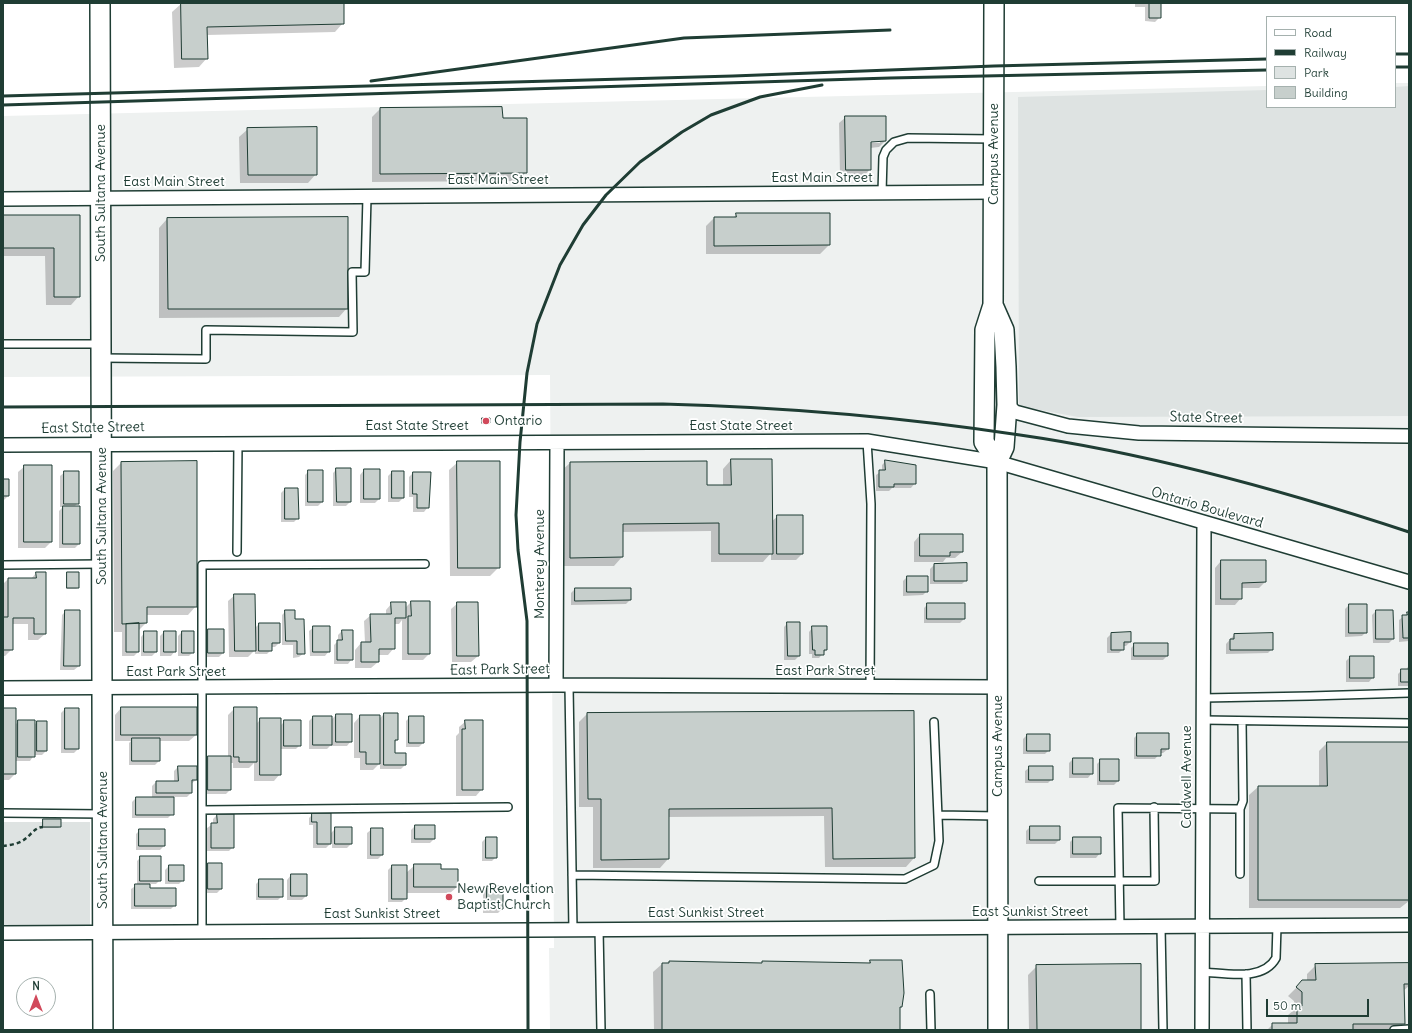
<!DOCTYPE html>
<html>
<head>
<meta charset="utf-8">
<style>
  body { margin:0 }
  #map { position:relative; width:1412px; height:1033px; overflow:hidden; background:#fff; font-family:Delius,sans-serif }
  canvas { display:block }
  .frame { position:absolute; inset:0; border:4px solid #1f3d34; pointer-events:none }
  .legend { position:absolute; left:1266px; top:16px; width:130px; height:92px; box-sizing:border-box; background:#fff; border:1px solid #a5b1ae; margin:0; padding:5px 7px; list-style:none; font-size:12px; color:#1f3d34 }
  .legend li { display:flex; align-items:center; gap:8px; height:20px }
  .legend b { width:20px; border:1px solid #a5b1ae }
  .north { position:absolute; left:16px; top:977px; width:40px; height:40px; box-sizing:border-box; background:#fff; border:1px solid #a5b1ae; border-radius:50%; rotate:0deg; font-size:11px; font-weight:700; line-height:16px; text-align:center; color:#1f3d34 }
  .north::after { content:''; display:block; margin:auto; width:14px; height:18px; background:#d1495b; clip-path:polygon(50% 0,100% 100%,50% 72%,0 100%) }
  .scale { position:absolute; left:1266px; top:999px; width:103px; height:18px; box-sizing:border-box; border:2px solid #1f3d34; border-top:0; padding-left:5px; font-size:12px; line-height:14px; white-space:nowrap; color:#1f3d34; -webkit-text-stroke:3px #fff; paint-order:stroke }
</style>
</head>
<body>
<div id="map">
<canvas width="1412" height="1033"></canvas>
<div class="frame"></div>
<ul class="legend">
<li><b style="height:5px;background:#fff"></b>Road</li>
<li><b style="height:5px;background:#1f3d34"></b>Railway</li>
<li><b style="height:11px;background:#dee3e2"></b>Park</li>
<li><b style="height:11px;background:#c7cfcc"></b>Building</li>
</ul>
<div class="north">N</div>
<div class="scale">50 m</div>
</div>
<script>
const ctx = document.querySelector('canvas').getContext('2d');
ctx.lineJoin = 'round';
function fill(path, color) { ctx.fillStyle = color; ctx.fill(path, 'evenodd'); }
function stroke(path, color, width, dash) { ctx.strokeStyle = color; ctx.lineWidth = width; ctx.lineCap = dash ? 'butt' : 'round'; ctx.setLineDash(dash || []); ctx.stroke(path); }
function label(font, color, halo, rows, align = 'center') {
  ctx.font = font + ' Delius,sans-serif'; ctx.lineWidth = 3.5; ctx.setLineDash([]); ctx.textBaseline = 'middle'; ctx.strokeStyle = halo; ctx.fillStyle = color; for (const [text, x, y, turn = 0] of rows) {
    ctx.save(); ctx.translate(x, y); ctx.rotate((+turn || 0) * Math.PI / 180); ctx.textAlign = isNaN(turn) ? turn : align; if (halo) ctx.strokeText(text, 0, 0); ctx.fillText(text, 0, 0); ctx.restore();
  }
}
const built = new Path2D(`
  M1395 83H1409V1030H550L549 948H554L550 375 3 377V116L1267 86V107H1395Z`);
const green = new Path2D(`
  M1409 86V416L1078 417 1019 406 1018 97 1267 90V107H1395V87Z
  M3 822H90V925H3Z`);
const shadow = new Path2D(`
  M343 3V23L335 32 207 35V58L199 67 174 68 172 12 181 4Z
  M1135 3H1160V17L1155 22 1145 21V7H1135Z
  M380 109 502 119 526 172 518 181 372 182V117Z
  M846 117H885V141L879 147 870 148V169L864 176H840L839 123ZM866 141H880V143H866Z
  M248 129 316 174 308 183H240L239 137Z
  M737 214H829V245L820 254H706V226L714 218H733Z
  M3 216H79V296L71 305H46L45 256H3Z
  M167 219 347 308 339 317 159 318V228Z
  M483 419 489 423 481 424Z
  M731 460 771 522 778 516 802 554 796 560H771V553L763 562H711V531L622 532V557L614 566H562L561 471 570 463 706 462V486H723V469Z
  M886 461 915 483 911 488H892L889 491H876V475L882 471V465Z
  M458 462 499 567 490 576H450L449 470Z
  M121 463 196 606 188 615H146V623L138 631V652L134 656H122V632H114L113 471Z
  M25 466 51 542 45 548H18V472Z
  M337 469 350 502 346 506H333V473Z
  M364 470 379 499 375 503H360V475Z
  M309 471 322 502 318 506H305V475Z
  M65 472 78 503 74 507 79 544 75 548H59V511L63 507H60V476Z
  M392 472H403V498L399 502H388V476Z
  M413 473 428 507 424 512H413V497H409V477Z
  M3 480H8V496L4 500Z
  M285 489 298 518 294 522H281V493Z
  M920 535H962V552L955 558H946L943 562H914V542Z
  M1221 561 1265 582 1259 588H1241V598L1235 605H1215V568Z
  M934 565 966 580 962 584H930V569Z
  M36 573H45V634L38 640H28V624H12V649L5 656H3V584L8 579H31Z
  M67 573 78 588 76 589H66V575Z
  M907 577 927 591 923 595 903 596V581Z
  M575 589 630 600 626 604 571 605V593Z
  M235 595 255 628 259 624 279 643 275 647H271V650L267 654H255V650L248 657H229L228 601Z
  M411 602 429 654 423 660H402V620L399 624H394V648L388 655H378V662L371 668H355V650L361 643H365L364 621 371 615H386V610L392 603 405 608Z
  M458 603 478 656 471 662H452L451 609Z
  M928 604 964 619 960 623H924V608Z
  M1349 605 1366 632 1362 636 1345 637V609Z
  M66 611 79 666 74 670H60L62 615Z
  M286 611 294 620 304 653 299 657 293 658V645H282V615Z
  M1376 611 1393 639 1389 643H1373L1372 615Z
  M1408 613 1409 641 1399 642V620Z
  M788 623 799 656 795 660H784V627Z
  M314 627 329 651 325 656H310L309 631Z
  M813 627H826V650L819 658H812V654H809V632Z
  M209 630 223 653 219 657H205V635Z
  M342 631 352 659 348 664H334V645L338 641V635Z
  M145 632 156 652 152 656H141V637Z
  M164 632 175 651 171 656H160V636Z
  M182 632 193 652 189 656H178V636Z
  M1111 634 1130 642 1126 646H1123V649L1119 653H1107V638Z
  M1234 635 1272 649 1268 653 1226 654V644Z
  M1135 644 1167 656 1163 660H1131V648Z
  M1350 657 1373 677 1369 682H1346V661Z
  M1409 665V686H1398V674L1402 670H1406Z
  M121 708H196V735L189 741H159V761L155 765H129V743L131 741H115V715Z
  M235 708 256 724 261 719 280 726 285 721 300 745 296 749H280V774L274 781H254V763L249 768H233V763H230V790L226 794H204V761L209 757H228V715Z
  M3 709 15 725 19 721 34 725 37 722 46 751 42 755H34L30 761H15V774L9 780H3Z
  M65 709H78V749L74 753H61V713Z
  M913 712 914 858 906 867H825L824 816 668 817V859L660 868H593V807H579V722L587 714Z
  M384 714 397 740 394 743V754L405 765 401 769H380V763L373 770H360V758H354V723L360 716 379 719Z
  M336 715H351V741L347 746H330L327 749H309V721L313 717 331 720Z
  M410 717 423 743 419 747H406V721Z
  M466 721 482 789 476 796H456V736L459 733V727Z
  M1138 734H1168V749L1163 753H1160L1155 759H1134V738Z
  M1027 735 1049 750 1045 754H1023V739Z
  M1327 743H1409V901L1400 908H1249V795L1258 787H1319V751Z
  M1073 759 1092 773 1088 778H1069V763Z
  M1101 760H1118V781L1114 785H1097V764Z
  M178 767 196 780 191 784V793L187 797H172V814L168 818H132V802L136 798H152V786L156 782H174V771Z
  M1030 767 1052 779 1048 783H1025V771Z
  M313 814 330 834 336 828 351 844 347 848H332V842L326 848H313V825H309V818Z
  M217 815 233 847 229 851H207V828L213 824V819Z
  M44 820 60 827 58 828H42Z
  M415 826H434V839L430 843H411V830Z
  M1030 827 1059 840 1055 844H1026V831Z
  M372 829 382 855 378 859H367V833Z
  M140 830 164 846 160 850H136V834Z
  M486 838 496 857 492 861H482V842Z
  M1074 838 1100 853 1096 858H1070V842Z
  M141 857 160 880 156 884H149V889L175 905 171 909H131V889L137 885V861Z
  M208 864 221 889 217 893H204V868Z
  M415 865 440 870H457V887L450 893H406V898L402 902H388V870L392 866 406 873Z
  M169 866 183 880 179 884H165V870Z
  M291 875 306 896 302 900H287V880Z
  M260 880 282 896 278 900H256V884Z
  M487 887 502 909 498 913H483V891Z
  M870 961 901 1007 899 1009V1030H654L653 972 662 964 670 962 761 964 763 962 868 964Z
  M1409 964V986L1403 991 1404 1023 1397 1030H1267L1273 1024H1288V1015L1294 1010V1001L1288 996 1303 981H1307V974L1316 965Z
  M1037 966 1140 1030H1029L1028 975Z`);
const building = new Path2D(`
  M181 3H344V24L207 27 208 59H182Z
  M1138 3H1161V18H1149V3Z
  M502 107 503 118H527V173L380 174V108Z
  M845 116H886V141L871 142V170H846Z
  M317 127V175H248L247 128Z
  M736 213H830V245L714 246V217H736Z
  M3 215H80V297H54V248H3Z
  M348 217V309H168L167 218Z
  M482 418H490V423H482Z
  M731 459H772L773 554H719V523L623 524V557L570 558V462L707 461V485H731Z
  M885 460 916 465V484H894V487H879V470H885Z
  M197 461V607H147V623L122 624 121 462Z
  M457 461H500V568H458Z
  M24 465H52V542H24Z
  M336 468H351V502H337Z
  M364 469H380V499H364Z
  M308 470H323V502H308Z
  M64 471H79V504H64Z
  M392 471H404V498H392Z
  M413 472H431L429 508H417V494H413Z
  M3 479H9V496H3Z
  M285 488H298L299 519H285Z
  M63 506H80V544H63Z
  M777 515H803V554H777Z
  M920 534H963V552H950V556H920Z
  M1221 560H1266V582L1242 583V599H1221Z
  M967 563V581H934V564Z
  M36 572H46V634H34V618H13V650H3V617H8V578H36Z
  M67 572H79V588H67Z
  M907 576H928V592H907Z
  M575 588H631V600L575 601Z
  M234 594H255L256 651H235Z
  M411 601H430V654H408V616H411Z
  M391 602H406V618H395V649H379V662H361V642H371L370 614H391Z
  M457 602H478L479 656H457Z
  M927 603H965V619H927Z
  M1349 604H1367V633H1349Z
  M65 610H80V666H64Z
  M285 610H295V619H304L305 654H297V641H286Z
  M1376 610H1393L1394 639H1376Z
  M1407 612H1409V638H1403L1402 615H1407Z
  M787 622H800V656H788Z
  M139 623V652H126V624Z
  M259 623H280V643H272V651H259Z
  M313 626H330V652H313Z
  M812 626H827V650H824V655H815V650H813Z
  M208 629H224V653H208Z
  M342 630H353V660H337V640H342Z
  M144 631H157V652H144Z
  M164 631H176V652H164Z
  M182 631H194V653H182Z
  M1131 632V642H1124V650H1111V633Z
  M1273 633V650H1230V639H1234V634Z
  M1134 643H1168V656H1134Z
  M1350 656H1374V678H1350Z
  M1401 669H1409V682H1401Z
  M121 707H197V735H121Z
  M234 707H257V762H239V757H234Z
  M3 708H16V774H3Z
  M65 708H79V749H65Z
  M914 711 915 858 833 859 832 808 669 809V859L601 860V799H588L587 713Z
  M384 713H398V740H395V753H406V765H384Z
  M336 714H352V742H336Z
  M360 715H380V764H366V752H360Z
  M313 716H332V745H313Z
  M409 716H424V743H409Z
  M260 718H281V775H260Z
  M18 720H35V757H18Z
  M284 720H301V746H284Z
  M465 720H483V790H462V729H465Z
  M37 721H47V751H37Z
  M1137 733H1169V749H1161V756H1137Z
  M1027 734H1050V751H1027Z
  M132 738H160V761H132Z
  M1327 742H1409V900H1258V786H1327Z
  M208 756H231V790H208Z
  M1073 758H1093V774H1073Z
  M1100 759H1119V781H1100Z
  M178 766H197V780H192V793H156V781H178Z
  M1029 766H1053V780H1029Z
  M136 797H174V815H136Z
  M312 813H331V844H317V822H312Z
  M217 814H234V848H211V823H217Z
  M43 819H61V827H43Z
  M415 825H435V839H415Z
  M1030 826H1060V840H1030Z
  M335 827H352V844H335Z
  M371 828H383V855H371Z
  M139 829H165V846H139Z
  M486 837H497V858H486Z
  M1073 837H1101V854H1073Z
  M140 856H161V881H140Z
  M208 863H222V889H208Z
  M414 864H441V869H458V887H414Z
  M169 865H184V881H169Z
  M392 865H407V899H392Z
  M291 874H307V896H291Z
  M259 879H283V897H259Z
  M135 884H150V888H176V906H135Z
  M487 886H503V909H487Z
  M870 960H902L904 993 902 1007H900V1030H662V963H669V961L762 963V961L870 963Z
  M1409 963V984H1404L1405 1024H1353V1030H1272V1023H1297V1006H1302V992L1296 987 1302 980H1316L1315 964Z
  M1141 964V1030H1037L1036 965Z`);
const path = new Path2D(`
  M3 846C10 845 19 844 25 839 31 835 35 827 43 827`);
const lane = new Path2D(`
  M882 193 883 157 886 150 894 142 908 138 994 139
  M3 344H101
  M101 358 206 359V330L353 332 352 272H365L367 197
  M867 441 871 504 870 687
  M237 552 238 443
  M3 565 101 564
  M569 686 573 930
  M1203 698 1310 696 1409 693
  M1203 720 1409 723
  M1240 809V874
  M202 810 508 807
  M3 813 103 814
  M938 815 998 816
  M572 875 905 879 934 865 939 841 934 722
  M1039 881H1155L1154 807
  M1120 927 1118 808 1240 809 1243 801 1242 721
  M1161 927 1163 1030
  M599 929 601 1030
  M202 932V565L425 564
  M1202 972C1225 973 1263 982 1276 958L1277 926
  M1246 974 1247 1030
  M930 994 931 1030
  M1394 1030 1409 1029`);
const street = new Path2D(`
  M3 199 994 192
  M1007 405 1015 412 1068 426 1139 433 1409 436
  M3 445 867 441 997 462 1409 582
  M556 685 557 443
  M3 688 556 685 998 687
  M3 933 1409 925
  M1202 1030 1204 524`);
const secondary = new Path2D(`
  M100 3 103 1030
  M994 3 993 305 985 330 984 442 997 462
  M993 305 1004 330 1006 367 1007 405 1004 447 997 462 998 1030`);
const rail = new Path2D(`
  M1395 54H1409
  M1395 67H1409
  M371 81 684 38 890 30
  M3 96 733 76 994 66 1267 59
  M3 105 890 78 1267 70
  M3 407 663 404C783 407 901 417 1020 435 1152 454 1282 490 1409 532
  M528 1030 527 621 518 550 516 515 520 442 527 373 537 324 560 265 583 225 606 195 640 162 682 132 711 115 760 97 822 85`);
const markers = [
  [486,421,4,"#d1495b"],
  [449,897,4,"#d1495b"]
];
const streetNames = [
  ["Campus Avenue",994,154,-90],
  ["East Main Street",822,178],
  ["East Main Street",498,180],
  ["East Main Street",174,182],
  ["South Sultana Avenue",101,193,-90],
  ["State Street",1206,418,1],
  ["East State Street",417,426],
  ["East State Street",741,426],
  ["East State Street",93,428,-1],
  ["Ontario Boulevard",1207,508,16],
  ["South Sultana Avenue",102,516,-90],
  ["Monterey Avenue",540,564,-90],
  ["East Park Street",500,670,-1],
  ["East Park Street",825,671],
  ["East Park Street",176,672],
  ["Campus Avenue",998,746,-90],
  ["Caldwell Avenue",1187,777,-90],
  ["South Sultana Avenue",103,840,-90],
  ["East Sunkist Street",1030,912],
  ["East Sunkist Street",706,913],
  ["East Sunkist Street",382,914]
];
const poiNames = [
  ["Ontario",494,421],
  ["New Revelation",457,889],
  ["Baptist Church",457,905]
];
fill(built, '#eef1f0');
fill(green, '#dee3e2');
fill(shadow, '#0003');
fill(building, '#c7cfcc');
stroke(building, '#1f3d34', 1);
stroke(lane, '#1f3d34', 10);
stroke(street, '#1f3d34', 16);
stroke(secondary, '#1f3d34', 22);
stroke(path, '#1f3d34', 2.5, [4, 3]);
stroke(lane, '#fff', 7);
stroke(street, '#fff', 13);
stroke(secondary, '#fff', 19);
stroke(rail, '#1f3d34', 3);
for (const [x, y, r, color] of markers) { const dot = new Path2D(); dot.arc(x, y, r, 0, 2 * Math.PI); ctx.fillStyle = color; ctx.fill(dot); stroke(dot, '#fff', 1.5); }
label('14px', '#1f3d34', '#fff', streetNames);
label('14px', '#1f3d34', '#fff', poiNames, 'left');
</script>
</body>
</html>
